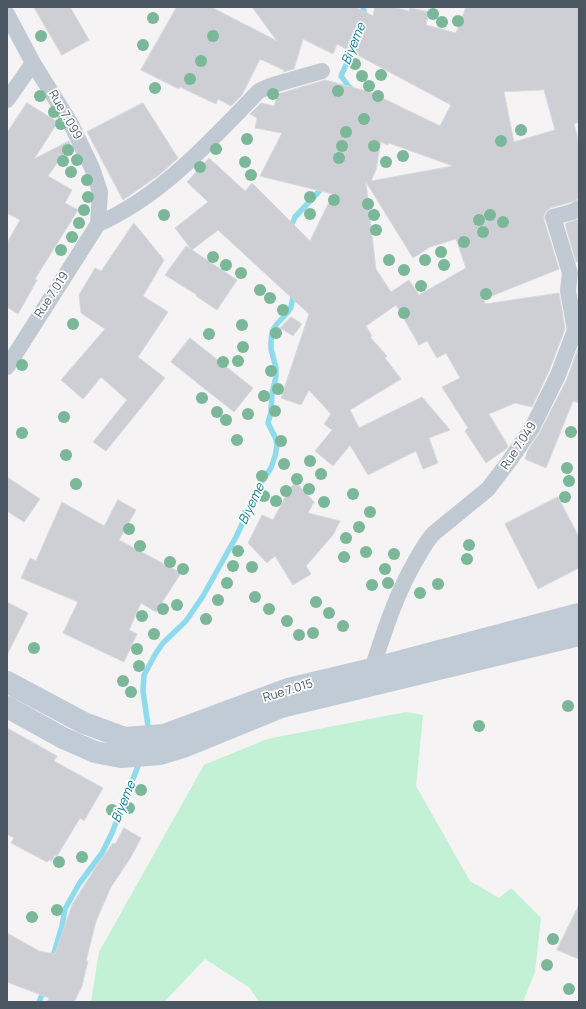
<!DOCTYPE html>
<html>
<head>
<meta charset="utf-8">
<style>
  body { margin:0 }
  #map { position:relative; width:586px; height:1009px; overflow:hidden; background:#f5f3f3; font-family:Manrope,sans-serif }
  canvas { display:block }
  .frame { position:absolute; inset:0; border:8px solid #4a5661; pointer-events:none }
</style>
</head>
<body>
<div id="map">
<canvas width="586" height="1009"></canvas>
<div class="frame"></div>
</div>
<script>
const ctx = document.querySelector('canvas').getContext('2d');
ctx.lineJoin = 'round';
function fill(path, color) { ctx.fillStyle = color; ctx.fill(path, 'evenodd'); }
function stroke(path, color, width, dash) { ctx.strokeStyle = color; ctx.lineWidth = width; ctx.lineCap = dash ? 'butt' : 'round'; ctx.setLineDash(dash || []); ctx.stroke(path); }
function label(font, color, halo, rows, align = 'center') {
  ctx.font = font + ' Manrope,sans-serif'; ctx.lineWidth = 3.5; ctx.setLineDash([]); ctx.textBaseline = 'middle'; ctx.strokeStyle = halo; ctx.fillStyle = color; for (const [text, x, y, turn = 0] of rows) {
    ctx.save(); ctx.translate(x, y); ctx.rotate((+turn || 0) * Math.PI / 180); ctx.textAlign = isNaN(turn) ? turn : align; if (halo) ctx.strokeText(text, 0, 0); ctx.fillText(text, 0, 0); ctx.restore();
  }
}
const green = new Path2D(`
  M406 712 423 715 416 786 470 881 499 898 511 888 541 918 535 972 523 1002H259L250 988 205 959 164 1002H91L99 952 204 765 267 739Z`);
const stream = new Path2D(`
  M363 7 365 15V18
  M353 90 349 87 341 76 354 47
  M290 229 295 217 324 186
  M149 733 143 691 144 675 156 653 163 643 186 621 203 596 236 537 261 483 271 468 275 456 277 446 276 439 268 423 271 412 272 393 276 377V368L271 349V342L272 332 276 325 288 312 291 307 294 292
  M52 960 62 926 65 909 79 884 102 853 112 833 140 761
  M39 1002 44 990`);
const building = new Path2D(`
  M34 7H70L89 40 62 55Z
  M177 7H211L277 41 252 7H355L373 16 375 7H392L409 11 410 8 429 12 426 25 456 33 466 7H579V122L574 124 579 142V199L568 203 550 208 546 211 544 215V220L559 269 484 299 485 304 559 293 565 329 549 371 532 407 515 403 489 414 508 446 506 449 486 463 465 431 468 428 442 387 460 378 446 353 437 358 427 341 419 345 396 305 366 326 372 336 370 337 387 356 385 358 401 379 350 410 359 428 422 397 450 430 429 438 438 463 423 469 416 451 368 475 350 445 333 466 315 451 332 430 324 424 331 414 309 390 301 405 281 398 309 314 218 230 192 250 237 280 217 310 196 296 197 295 165 275 186 246 191 249 175 228 208 202 187 182 209 158 245 191 252 183 310 241 333 194 260 176 282 133 255 128 257 118 250 114 261 103 274 106 278 94 325 80 370 92 440 126 451 105 337 44 333 54 303 39 294 69 283 72 284 70 260 59 242 95 231 106 218 99 216 104 180 87 179 89 141 70ZM544 90 555 130 514 142 504 92ZM381 142 388 145 389 143 453 166 371 181 376 170ZM366 182 413 258 430 247 456 239 466 268 419 295 409 280 391 292 376 269Z
  M27 103 58 122 34 159 69 141 70 145 48 176 72 190 65 203 78 210 35 279 37 280 18 314 7 307V243L20 220 7 213V133Z
  M143 103 178 158 159 175 123 200 87 132Z
  M579 219V261L576 262 565 224Z
  M134 223 164 260 143 296 168 312 138 357 165 378 106 451 93 442 127 400 101 377 83 399 61 380 105 329 81 313 79 295 95 268 101 271Z
  M291 317 302 324 293 336 280 328Z
  M190 338 253 388 234 412 171 362Z
  M578 349 579 350V403L573 401 546 468 525 459 528 450 540 432 567 379Z
  M7 477 40 499 24 522 7 511Z
  M296 482 314 502 308 513 340 521 333 535 306 566 311 574 293 585 275 556 267 563 248 543 262 515 273 520 290 488Z
  M558 497 579 537V568L538 589 505 524Z
  M118 500 136 510 119 540 181 573 156 612 141 603 129 630 137 634 124 662 63 633 78 602 21 578 30 558 36 561 62 502 104 526Z
  M7 602 28 613 7 655Z
  M7 728 57 756 54 761 103 788 84 821 80 818 57 856 55 855 51 861 49 860 47 862 11 843 14 838 7 834Z
  M124 828 141 838 131 857 111 887 96 921 86 961H88L82 986 74 1002H47L49 998 7 982V933L39 951 55 954 72 905 94 870 113 843 115 844Z
  M579 905V959L557 950Z`);
const street = new Path2D(`
  M7 14 33 63 71 124 92 168 100 192 98 224 7 367
  M7 100 33 63
  M98 224C163 195 210 141 259 91L270 86 322 71
  M372 669C384 632 396 594 416 560 421 551 426 542 433 534L488 489 510 460 532 428 558 375 575 330 568 291 570 273 553 217 572 212 579 208`);
const secondary = new Path2D(`
  M7 682 84 723 125 738 164 735 288 689 372 669 579 614
  M7 707 63 738 95 752 121 757 160 754 183 747 281 707 579 635`);
const trees = [
  [433,14],
  [153,18],
  [458,21],
  [442,22],
  [41,36],
  [213,36],
  [143,45],
  [201,61],
  [355,64],
  [381,75],
  [362,76],
  [190,79],
  [369,86],
  [155,88],
  [338,91],
  [273,94],
  [40,96],
  [378,96],
  [54,112],
  [364,119],
  [61,124],
  [521,130],
  [346,132],
  [247,139],
  [501,141],
  [342,146],
  [374,146],
  [216,149],
  [68,150],
  [403,156],
  [339,158],
  [77,160],
  [63,161],
  [245,162],
  [386,162],
  [200,167],
  [71,172],
  [251,175],
  [87,180],
  [88,197],
  [310,197],
  [334,200],
  [368,204],
  [84,210],
  [310,214],
  [164,215],
  [374,215],
  [490,215],
  [479,220],
  [503,222],
  [79,223],
  [376,230],
  [483,232],
  [72,237],
  [464,242],
  [61,250],
  [441,252],
  [213,257],
  [389,260],
  [425,260],
  [226,265],
  [444,265],
  [404,270],
  [241,273],
  [421,286],
  [260,290],
  [486,294],
  [270,298],
  [283,310],
  [404,313],
  [73,324],
  [242,325],
  [276,333],
  [209,334],
  [243,347],
  [238,361],
  [223,362],
  [22,365],
  [271,371],
  [278,389],
  [264,396],
  [202,398],
  [275,411],
  [217,412],
  [248,414],
  [64,417],
  [226,420],
  [571,432],
  [22,433],
  [237,440],
  [281,441],
  [66,455],
  [310,461],
  [284,464],
  [567,468],
  [321,474],
  [262,476],
  [297,479],
  [569,481],
  [76,484],
  [309,489],
  [286,491],
  [353,494],
  [264,496],
  [565,497],
  [276,501],
  [324,502],
  [370,512],
  [359,527],
  [129,529],
  [346,538],
  [469,545],
  [140,546],
  [238,551],
  [366,552],
  [394,554],
  [344,557],
  [467,559],
  [170,562],
  [233,566],
  [252,567],
  [183,569],
  [385,569],
  [227,583],
  [388,583],
  [438,584],
  [372,585],
  [420,593],
  [255,597],
  [218,600],
  [316,602],
  [177,605],
  [163,609],
  [269,609],
  [329,613],
  [142,616],
  [206,619],
  [287,621],
  [343,626],
  [313,633],
  [154,634],
  [299,635],
  [34,648],
  [137,649],
  [139,666],
  [123,681],
  [131,692],
  [568,706],
  [479,726],
  [141,790],
  [129,808],
  [112,810],
  [82,857],
  [59,862],
  [57,910],
  [32,917],
  [553,939],
  [547,965],
  [569,989]
];
const streetNames = [
  ["Rue 7.099",65,115,60],
  ["Rue 7.019",52,295,-57],
  ["Rue 7.049",519,446,-57],
  ["Rue 7.015",288,691,-17]
];
const waterNames = [
  ["Biyeme",354,44,-68],
  ["Biyeme",252,504,-65],
  ["Biyeme",124,802,-68]
];
fill(green, '#c3f1d5');
stroke(stream, '#90daee', 5.5);
fill(building, '#cdcfd5');
stroke(building, '#d7d9de', 1);
stroke(street, '#c1cad2', 16);
stroke(secondary, '#c1cbd6', 22);
ctx.fillStyle = '#7bb799';
for (const [x, y] of trees) { ctx.beginPath(); ctx.arc(x, y, 6, 0, 2 * Math.PI); ctx.fill(); }
label('12px', '#4a5661', '#fff', streetNames);
label('italic 13px', '#0c7c9b', '#fff', waterNames);
</script>
</body>
</html>
